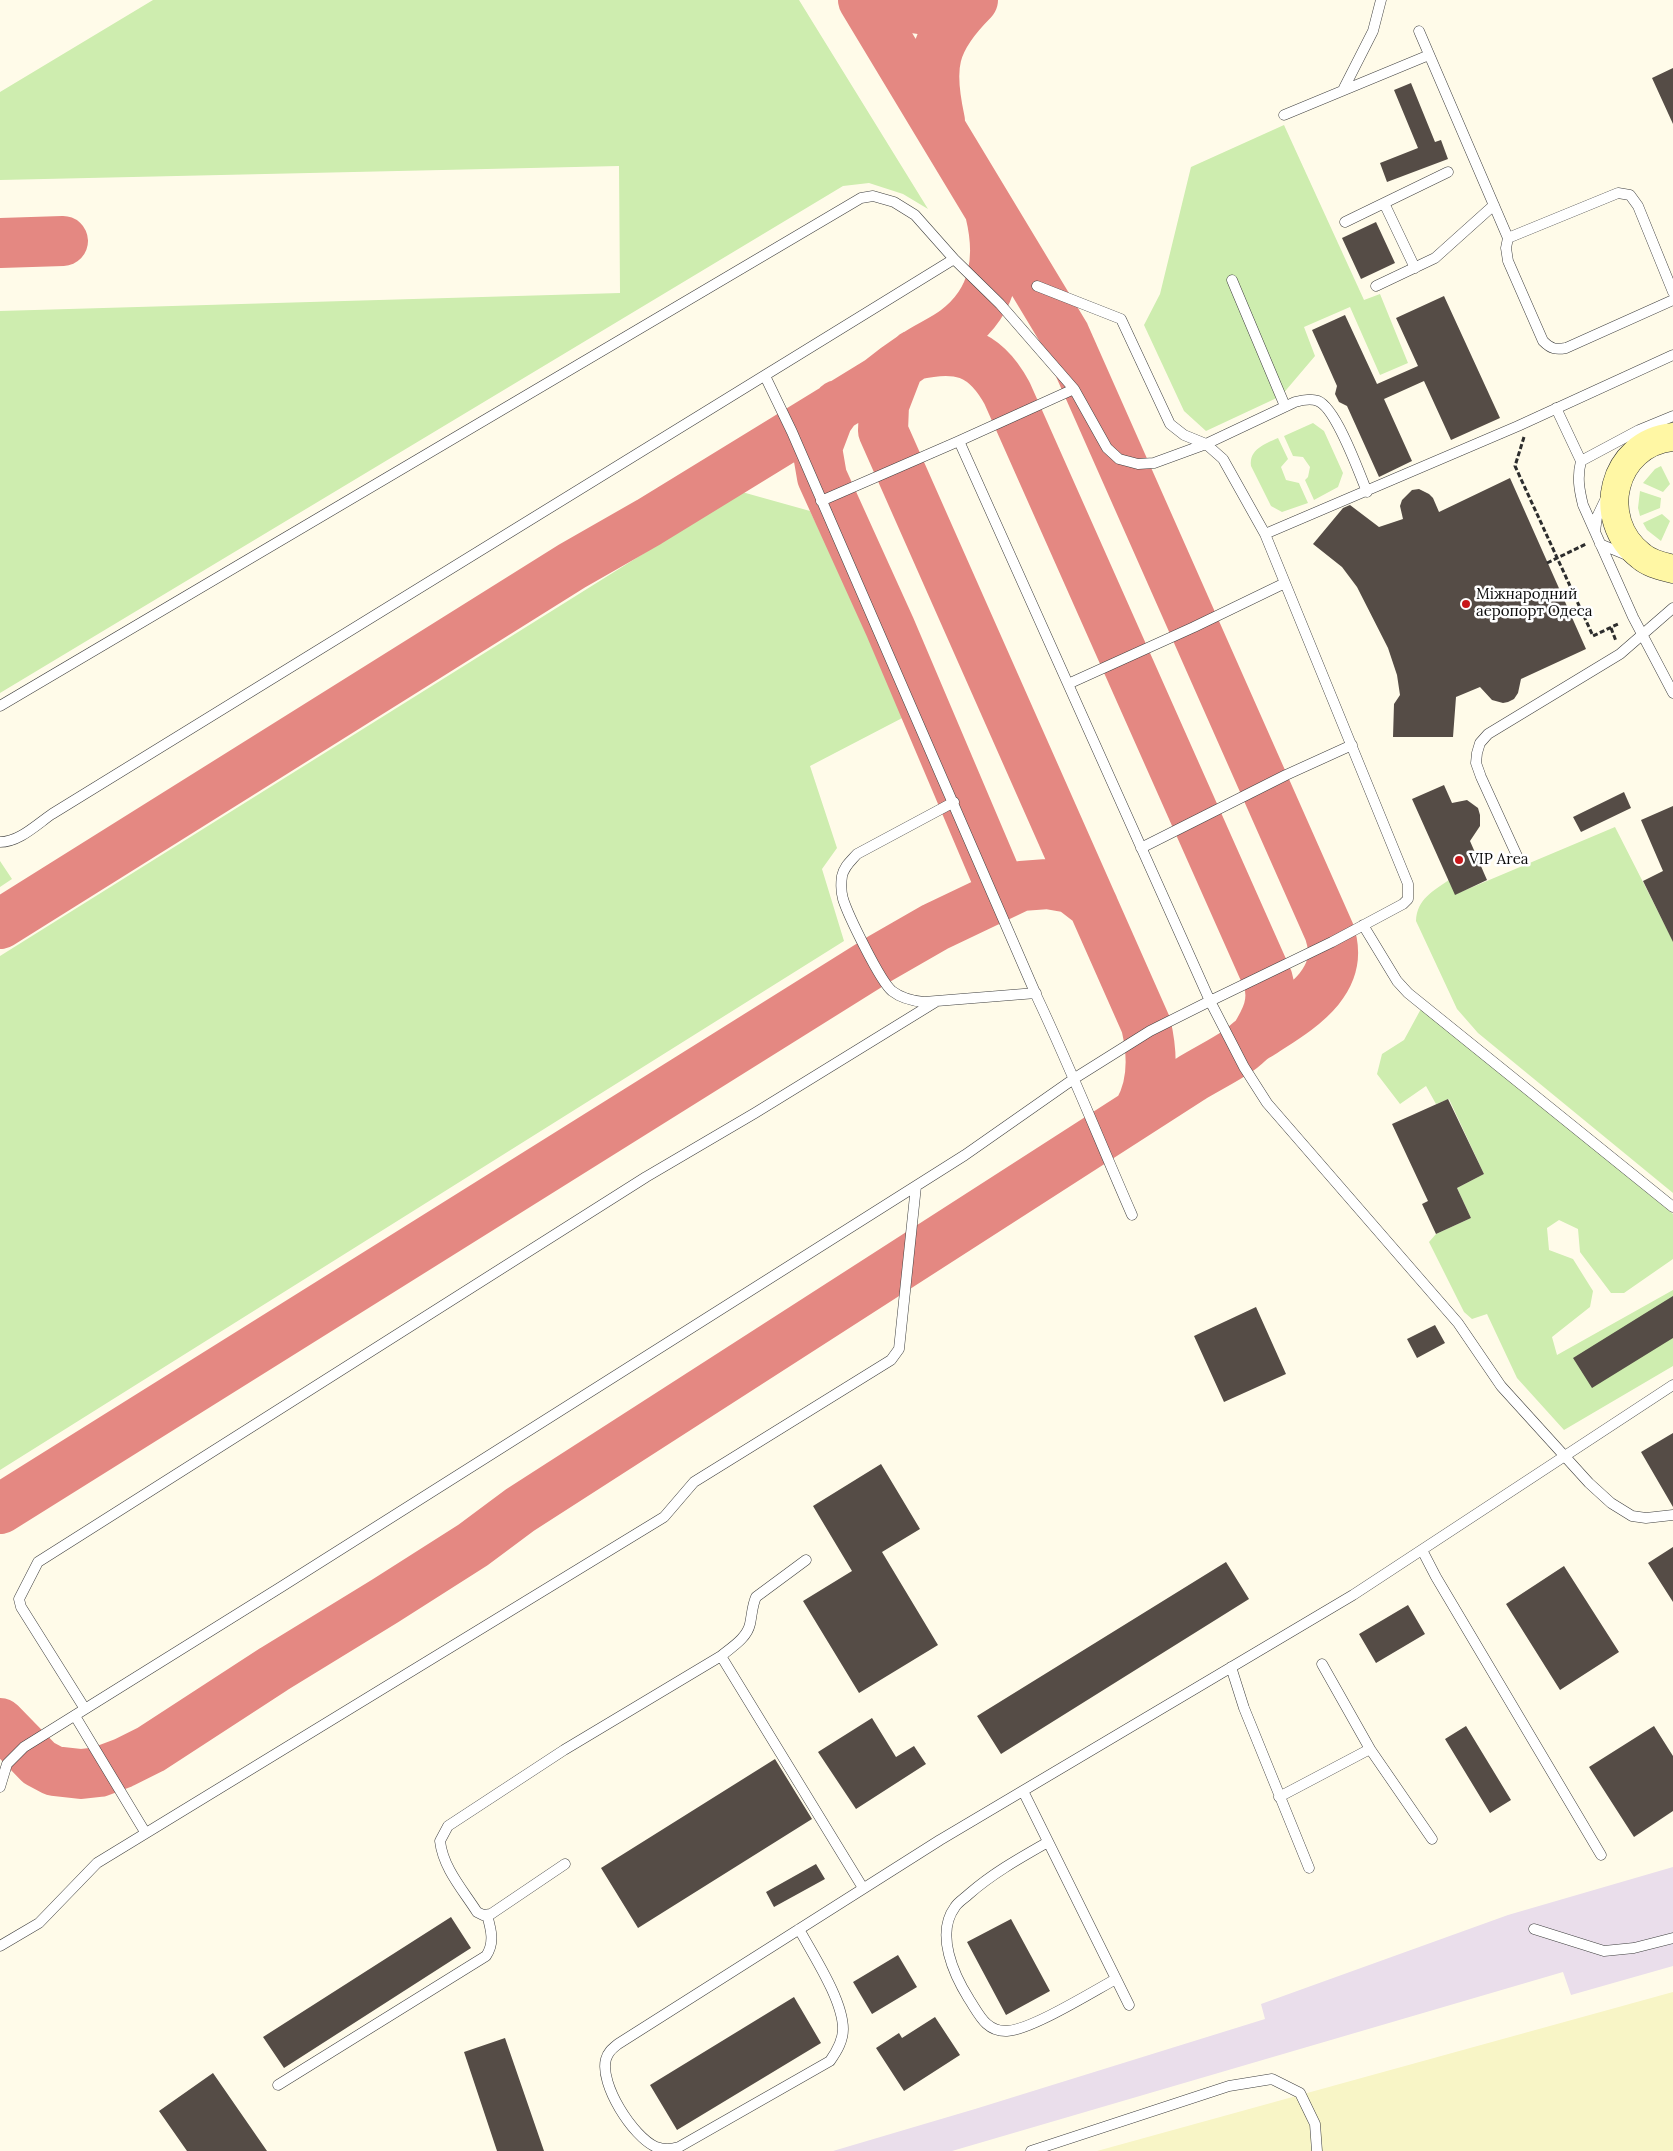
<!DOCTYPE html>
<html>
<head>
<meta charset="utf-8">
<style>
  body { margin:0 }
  canvas { display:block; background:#fffbe9 }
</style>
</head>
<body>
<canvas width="1673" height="2151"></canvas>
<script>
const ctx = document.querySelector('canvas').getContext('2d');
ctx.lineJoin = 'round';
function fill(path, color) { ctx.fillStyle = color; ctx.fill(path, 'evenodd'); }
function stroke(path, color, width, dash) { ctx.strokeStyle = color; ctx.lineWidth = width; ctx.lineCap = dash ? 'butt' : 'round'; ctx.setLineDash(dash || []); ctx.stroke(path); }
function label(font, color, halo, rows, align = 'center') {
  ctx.font = font + ' Lora,serif'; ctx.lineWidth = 5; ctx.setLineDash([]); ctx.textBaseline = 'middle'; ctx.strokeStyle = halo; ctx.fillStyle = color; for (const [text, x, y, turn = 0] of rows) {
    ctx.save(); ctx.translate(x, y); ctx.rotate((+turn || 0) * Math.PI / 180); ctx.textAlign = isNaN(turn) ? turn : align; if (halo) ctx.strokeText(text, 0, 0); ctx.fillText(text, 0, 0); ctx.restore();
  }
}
const industrial = new Path2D(`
  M1673 1867V1966L1571 1995 1563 1972 952 2151H833L975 2109 1265 2019 1261 2004 1508 1915Z`);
const farmland = new Path2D(`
  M1673 1992V2151H1097Z`);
const green = new Path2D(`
  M153 0H799L928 209 903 194 869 183 843 186 0 693V311L620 293 619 166 0 180V92Z
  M1284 125 1364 300 1380 294 1408 363 1380 375 1350 307 1304 327 1315 356 1281 396 1206 431 1184 411 1144 325 1160 294 1191 167Z
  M1313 423 1324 431 1343 473 1338 487 1314 500 1305 480 1308 477 1310 467 1303 457 1293 456 1284 436Z
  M1278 438 1288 459 1281 467 1286 480 1299 483 1308 503 1282 512 1271 506 1251 466C1249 449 1265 444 1278 438Z
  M1661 466 1670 484 1663 492 1643 483 1655 469Z
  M1640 491 1661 498 1660 508 1640 516 1638 508Z
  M742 492 810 511 908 715 810 766 837 848 822 869 844 941 0 1470V956Z
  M1662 514 1670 521 1661 541 1647 530 1643 523Z
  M1615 827 1673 941V1193L1478 1033 1457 1009 1416 921C1417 899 1433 891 1449 880L1456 894Z
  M0 861 12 879 0 887Z
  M1422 1007 1673 1214V1259L1624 1293H1611L1580 1252 1578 1229 1559 1220 1547 1228 1549 1250 1573 1259 1593 1291 1590 1307 1552 1337 1557 1355 1673 1290V1366L1564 1430 1517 1378 1487 1314 1472 1319 1464 1312 1429 1242 1436 1234 1471 1218 1457 1188 1484 1174 1449 1099 1436 1104 1426 1086 1400 1104 1377 1074 1382 1054 1404 1040Z`);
const taxiway = new Path2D(`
  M885 0C921 14 937 11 973 0 932 41 928 66 940 121
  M0 243 63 241
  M914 355C958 345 984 351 1007 393L1268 980C1275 1002 1266 1019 1255 1037
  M899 366 884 405 883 431 1146 1025C1153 1055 1154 1085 1138 1112
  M838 405 828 419 817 448 822 477 890 627 1003 893
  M0 924 572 566 649 522 879 381C890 372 901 364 913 356 927 346 943 340 956 330 996 300 1001 257 990 212
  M0 1509 881 958 935 927 1021 886 1048 884 1071 888 1093 905
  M0 1723 39 1763 54 1771 81 1774 99 1772 123 1763 151 1749 274 1669 385 1601 473 1545 520 1510 1192 1078C1207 1069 1223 1061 1238 1051 1245 1046 1251 1039 1259 1035 1295 1011 1348 984 1329 931L1065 335 863 0`);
const building = new Path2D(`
  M1673 68V124L1652 78Z
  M1411 83 1435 142 1441 140 1448 159 1387 182 1380 163 1418 148 1394 90Z
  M1376 222 1395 263 1361 279 1342 238Z
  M1444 296 1500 418 1451 440 1424 381 1384 399 1412 461 1379 477 1347 406 1339 402 1335 394 1337 386 1312 330 1345 315 1377 384 1418 366 1396 318Z
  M1510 478 1586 649 1521 679 1518 693 1514 699 1508 702 1503 703 1492 700 1480 687 1456 697 1453 737H1393L1394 704 1400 695 1397 675 1388 648 1357 587 1342 567 1313 544 1343 508 1350 505 1379 527 1403 519 1400 506 1402 500 1412 490 1419 489 1429 494 1433 498 1439 512Z
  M1444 785 1452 803 1467 800 1478 808 1480 815V826L1470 841 1487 880 1455 895 1412 799Z
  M1624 792 1631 808 1581 832 1573 817Z
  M1673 806V942L1643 881 1663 871 1641 820Z
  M1448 1099 1484 1174 1457 1188 1471 1218 1436 1234 1422 1204 1428 1201 1392 1124Z
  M1673 1296V1338L1592 1388 1573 1358Z
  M1256 1307 1286 1374 1224 1402 1194 1336Z
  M1435 1325 1445 1343 1417 1358 1407 1339Z
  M1673 1433V1507L1641 1452Z
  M881 1464 920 1529 882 1552 938 1645 859 1693 803 1601 852 1571 813 1506Z
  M1673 1547V1602L1648 1563Z
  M1226 1562 1249 1599 1001 1754 977 1716Z
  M1564 1566 1619 1652 1560 1690 1506 1604Z
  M1408 1605 1425 1634 1376 1663 1359 1634Z
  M872 1718 896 1757 914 1746 926 1764 856 1809 818 1752Z
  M1466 1726 1511 1800 1490 1813 1445 1739Z
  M1654 1726 1673 1756V1811L1634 1837 1589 1767Z
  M775 1759 812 1819 638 1928 601 1868Z
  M816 1864 825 1879 774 1907 766 1892Z
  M451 1917 471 1948 284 2068 263 2037Z
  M1011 1919 1050 1991 1006 2015 967 1942Z
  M898 1955 917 1987 872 2014 853 1982Z
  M794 1997 821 2043 677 2130 650 2085Z
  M935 2017 960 2055 904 2091 876 2048 899 2033 902 2038Z
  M505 2038 544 2151H497L464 2052Z
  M213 2073 267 2151H187L159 2111Z`);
const path = new Path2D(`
  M1524 437 1515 466 1593 636 1620 623
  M1547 563 1586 544
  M1611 628 1616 641`);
const lane = new Path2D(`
  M1419 31 1508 238 1506 248 1508 261 1543 341C1551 349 1556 350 1566 348L1673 300
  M1344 88 1373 31 1381 0
  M1284 115 1429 55
  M1384 203 1415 268
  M1345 222 1448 172
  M1508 238 1618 193 1630 195 1638 206 1673 292
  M1232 280 1285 406
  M1037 286 1121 319 1170 424 1184 435 1206 444 1223 459 1265 534 1408 884V899L1403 904 1332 942 1210 1001 1244 1067 1267 1103 1458 1323 1501 1386 1589 1483 1611 1503 1632 1516 1646 1518 1673 1515
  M1376 286 1435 258 1494 205
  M765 376 792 432 1037 997C1071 1069 1100 1142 1132 1215
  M1556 408 1581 461
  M1673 416 1639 430 1581 461C1577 477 1579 489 1583 505L1633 617 1673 693
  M821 501 959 441
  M1595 531 1597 517 1607 496
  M1265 534 1518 426 1673 355
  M1600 544 1629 556
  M1068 684 959 441 1074 389
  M0 706 861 198 873 196 894 202 915 215 954 259 1000 304 1074 389 1107 448 1119 459 1138 464 1154 463 1206 444 1295 402C1302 400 1310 398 1318 401 1336 408 1359 472 1367 492
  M954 802 857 854C851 861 844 866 842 876 841 883 841 892 843 899 848 915 880 981 892 991 901 998 913 1001 924 1002L1036 993
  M0 842C19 842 36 825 52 814L954 259
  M1141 848 1286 775 1352 745
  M1518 858 1481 777 1476 763 1477 753 1480 743 1488 734 1620 654 1673 608
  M1363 925 1397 981 1408 993 1673 1207
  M1422 1550 1436 1577 1601 1855
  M721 1656 863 1888
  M1322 1664 1370 1749 1432 1839
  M1231 1667 1244 1708 1309 1868
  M85 1709 21 1607 19 1599 38 1562 646 1177 755 1113 937 1001
  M75 1716 145 1832
  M0 1787 7 1764 24 1747 281 1587 965 1155 1075 1078 1150 1031 1210 1001 1068 684 1194 627 1285 583
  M1023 1791 1129 2005
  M1279 1797 1370 1749
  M1048 1842C1020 1858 993 1873 969 1894 965 1898 958 1902 955 1907 935 1934 954 1975 969 1999 979 2014 986 2032 1007 2031 1031 2030 1092 1992 1116 1979
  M565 1864 491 1914 483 1915 477 1912C463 1890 443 1868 440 1841L448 1826 564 1750 721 1656C732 1647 747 1638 750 1624 752 1615 752 1606 756 1597L806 1560
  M799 1929C813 1955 843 2000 843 2029 843 2041 837 2051 830 2061L679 2147C670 2150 664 2150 656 2147 633 2137 599 2084 606 2059 608 2052 612 2049 618 2044L940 1840 1353 1595 1673 1385
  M1534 1929 1604 1951 1634 1948 1673 1938
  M0 1946 39 1923 97 1863 664 1517 694 1482 891 1360 899 1349 916 1186
  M278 2085 486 1956C495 1943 491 1929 487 1915
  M1031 2151 1229 2086 1272 2079 1300 2093 1315 2124 1317 2151`);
const secondary = new Path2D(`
  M1673 437C1612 443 1594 520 1641 556 1650 564 1662 566 1673 569`);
const markers = [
  [1466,604,5,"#c8161a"],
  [1459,860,5,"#c8161a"]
];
const poiNames = [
  ["Міжнародний",1476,595],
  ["аеропорт Одеса",1476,612],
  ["VIP Area",1469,860]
];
fill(industrial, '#eadeeb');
fill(farmland, '#f8f5c6');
fill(green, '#ceedaf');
stroke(taxiway, '#e48882', 50);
fill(building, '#554c46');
stroke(lane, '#3e3e3e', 11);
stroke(secondary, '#2d2d2d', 29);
stroke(path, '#2d2d2d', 3, [5, 2.5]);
stroke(lane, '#fff', 10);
stroke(secondary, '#fff7a4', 28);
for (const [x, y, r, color] of markers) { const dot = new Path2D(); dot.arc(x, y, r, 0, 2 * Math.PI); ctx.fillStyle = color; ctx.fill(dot); stroke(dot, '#fff', 2); }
label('15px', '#0b0b0b', '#fff', poiNames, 'left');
</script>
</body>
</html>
